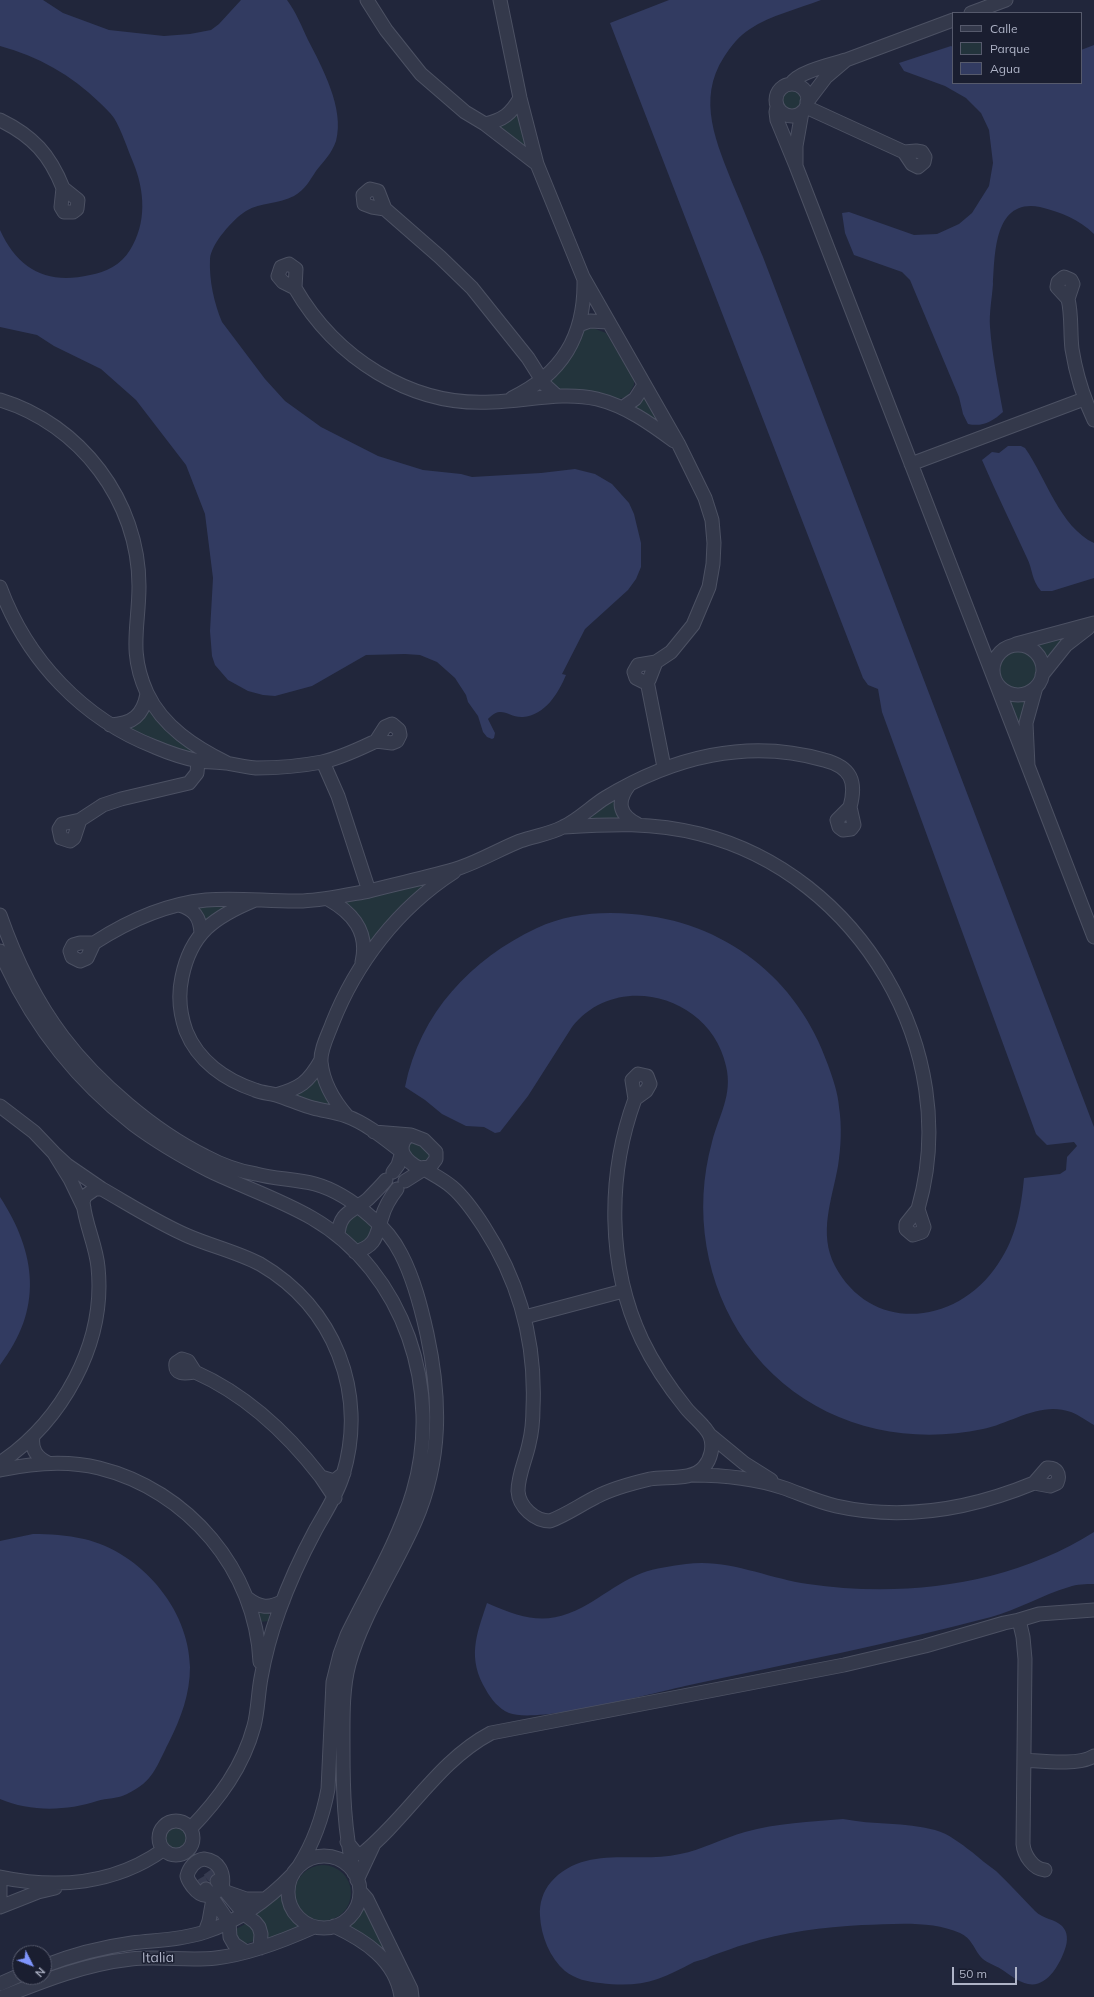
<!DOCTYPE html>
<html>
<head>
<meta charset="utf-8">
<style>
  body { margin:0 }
  #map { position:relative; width:1094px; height:1997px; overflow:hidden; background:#21263b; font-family:Mulish,sans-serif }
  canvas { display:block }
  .legend { position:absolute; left:952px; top:12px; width:130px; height:72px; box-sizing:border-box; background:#1a1e30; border:1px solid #565a6c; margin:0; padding:5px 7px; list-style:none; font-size:12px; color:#afb4c7 }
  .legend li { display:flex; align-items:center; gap:8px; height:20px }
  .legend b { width:20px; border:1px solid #565a6c }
  .north { position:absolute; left:12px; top:1945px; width:40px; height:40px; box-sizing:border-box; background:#1a1e30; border:1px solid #565a6c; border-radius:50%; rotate:132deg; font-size:11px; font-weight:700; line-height:16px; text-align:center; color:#afb4c7 }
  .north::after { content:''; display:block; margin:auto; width:14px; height:18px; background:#7f95fd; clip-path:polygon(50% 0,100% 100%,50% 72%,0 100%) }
  .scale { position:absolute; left:952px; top:1967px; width:65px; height:18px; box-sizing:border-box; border:2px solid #afb4c7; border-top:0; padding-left:5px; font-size:12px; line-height:14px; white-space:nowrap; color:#afb4c7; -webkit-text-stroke:3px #1a1e30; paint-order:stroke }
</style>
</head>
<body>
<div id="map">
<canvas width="1094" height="1997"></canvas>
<ul class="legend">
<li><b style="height:5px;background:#34394b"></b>Calle</li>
<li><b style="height:11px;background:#23343c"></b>Parque</li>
<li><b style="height:11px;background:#323b61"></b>Agua</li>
</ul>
<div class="north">N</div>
<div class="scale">50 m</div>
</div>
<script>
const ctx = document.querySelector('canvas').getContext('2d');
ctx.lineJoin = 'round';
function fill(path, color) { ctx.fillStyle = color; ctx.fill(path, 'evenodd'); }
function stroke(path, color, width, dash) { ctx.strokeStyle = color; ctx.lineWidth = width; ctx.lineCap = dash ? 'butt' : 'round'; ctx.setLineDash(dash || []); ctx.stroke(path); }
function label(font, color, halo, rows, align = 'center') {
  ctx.font = font + ' Mulish,sans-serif'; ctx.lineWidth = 3; ctx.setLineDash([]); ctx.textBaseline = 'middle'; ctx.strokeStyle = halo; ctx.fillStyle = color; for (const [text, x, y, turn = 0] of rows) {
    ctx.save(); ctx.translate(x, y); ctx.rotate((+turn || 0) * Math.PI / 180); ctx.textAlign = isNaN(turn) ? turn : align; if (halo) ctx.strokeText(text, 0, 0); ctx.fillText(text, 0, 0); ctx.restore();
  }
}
const green = new Path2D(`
  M779 100a12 12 0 1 1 24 0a12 12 0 1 1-24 0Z
  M515 111 519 113 529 148 524 151 497 126Z
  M593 328 606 333 634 379V385L627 397 619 399 559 390 550 381 583 331Z
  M644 397 662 422 658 426 635 407Z
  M1076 630 1046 662 1039 652 1030 644Z
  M995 669a21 21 0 1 1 42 0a21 21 0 1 1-42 0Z
  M1028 697 1021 741 1003 698 1016 700Z
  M149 707 191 750V755L129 732 128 724Z
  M613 796 615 798 621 816 619 820 583 822Z
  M429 883 372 941 369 942 343 903Z
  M227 904 226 908 206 922H202L197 906Z
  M317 1075 330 1104 327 1108 291 1098Z
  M411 1138 431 1153 429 1162 423 1163 409 1157 407 1140Z
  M355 1215C367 1218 375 1226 372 1238L360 1246 354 1244 345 1235 344 1222Z
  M259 1611 269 1612V1621L260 1622 257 1614Z
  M161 1838a13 13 0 1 1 26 0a13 13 0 1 1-26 0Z
  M295 1893a28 28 0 1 1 56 0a28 28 0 1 1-56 0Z
  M284 1887C287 1906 291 1918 308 1928L264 1943 252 1915Z
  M361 1901 391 1953 387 1957C375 1945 366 1931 348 1928L346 1925Z
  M245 1924 252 1926 256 1936 254 1941 243 1945 235 1941 236 1929Z`);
const water = new Path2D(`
  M0 0H43L63 13 109 30 164 36 190 34 211 30 219 24 241 0H287C296 12 302 27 308 40 322 67 345 109 336 141 332 153 324 161 316 171 310 180 305 190 294 196 279 204 261 202 246 211 233 219 211 244 210 259 209 280 214 303 222 322L265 379 285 401 321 427 378 456 423 470 461 474 472 477 541 473 575 469 595 474 612 484 629 503 634 514 641 543V567L636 579 628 590 585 629 562 674 566 675C558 694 545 715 523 717 508 718 502 704 488 719L495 733 494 738 492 739 487 737 483 732 478 716 468 702 466 695 455 678 437 662 420 655 405 654 366 655 312 686 275 696 263 695 248 691 228 680 215 665 212 656 210 631 213 578 205 514 186 465 136 400 101 369 54 346 37 335 0 327V230C18 270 48 285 90 275 106 272 121 265 130 250 147 223 145 191 133 162 127 148 122 131 114 118 110 112 104 107 99 102 71 75 38 56 0 46Z
  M669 0H821C798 9 771 15 750 29 739 36 731 46 724 57 696 100 717 144 734 187 744 210 753 234 763 257L1094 1127V1425C1087 1421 1079 1415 1071 1412 1040 1401 1012 1423 983 1429 893 1448 800 1419 746 1343 705 1284 693 1211 712 1142 719 1115 733 1095 726 1066 711 996 617 970 572 1027L528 1096 500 1132 495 1133 484 1127 466 1126 442 1114 425 1100 405 1087C420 1013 471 959 537 928 566 914 601 911 632 914 724 921 798 978 828 1065 833 1079 838 1093 839 1107 842 1126 841 1147 838 1166 832 1200 818 1233 835 1266 872 1335 958 1325 998 1264 1016 1238 1021 1209 1024 1178L1060 1174 1066 1170 1067 1157 1077 1146 1074 1142 1047 1145 1036 1134 882 712 878 689 868 685 863 678 610 23Z
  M1094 45V234C1079 219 1060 212 1040 207 994 198 995 254 993 284 992 298 989 313 990 327 992 355 998 384 1003 412 992 422 982 427 968 424L963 414 959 397 910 280 902 272 854 255 845 233 842 213 849 212 914 235 937 234 959 224 972 213 989 186 993 163 989 130 981 113 966 98 945 86 904 71 899 63 951 46 953 47V83H1081V50Z
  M1008 446H1021L1025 448C1046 478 1060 527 1094 543V578L1052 591H1041C1031 579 1033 570 1027 558 1012 525 996 493 982 460L992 452 999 453Z
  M0 1197C37 1254 43 1309 0 1365Z
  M1094 1532V1584C1086 1584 1077 1584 1069 1587 1042 1595 1017 1610 991 1617 889 1644 787 1664 685 1686 650 1694 537 1724 509 1713 499 1709 491 1699 486 1690 467 1658 476 1636 487 1603 532 1623 555 1626 598 1598 612 1589 626 1579 642 1573 655 1568 672 1566 686 1564 727 1558 767 1578 808 1584 904 1598 1010 1585 1094 1532Z
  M33 1534C49 1534 67 1535 84 1539 140 1552 189 1608 190 1667 190 1694 181 1718 169 1742 156 1767 154 1781 127 1794 118 1799 107 1798 97 1801 67 1811 30 1812 0 1799V1541Z
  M843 1819C873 1825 905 1822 935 1830 949 1834 960 1843 972 1852 980 1859 988 1865 996 1871 1010 1884 1022 1898 1035 1911 1043 1919 1055 1919 1062 1926 1068 1932 1068 1941 1065 1949 1060 1964 1047 1988 1028 1984 1018 1982 1009 1974 1001 1969 995 1965 984 1962 980 1956 973 1947 972 1939 960 1933 931 1920 894 1924 862 1925 823 1927 784 1932 746 1944 735 1947 723 1952 711 1956 706 1959 699 1960 694 1962 659 1981 640 1988 600 1983 588 1982 575 1979 565 1971 550 1958 541 1936 540 1916 539 1904 543 1891 551 1882 584 1844 638 1864 680 1854 702 1850 723 1838 745 1832 777 1823 810 1822 843 1819Z`);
const minorTunnel = new Path2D(`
  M209 1871 214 1878
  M199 1879 203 1886`);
const minor = new Path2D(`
  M367 0 386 30 421 74 465 112 485 124 537 164 583 277 679 445 705 498 712 520 714 543 713 564 709 587 693 625 671 652 656 662
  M500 0 520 98 537 164
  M971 13 1006 0
  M846 60 953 20
  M791 84C797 72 833 64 846 60L826 77 807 102
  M776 100a16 16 0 1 1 32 0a16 16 0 1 1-32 0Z
  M777 107 776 112 777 120 796 166V146L802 112
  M806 107 904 152
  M0 120C33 136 50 155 63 188
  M485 124C503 120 511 114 520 98
  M916 151 922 152 925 157 924 162 918 167 912 164 904 152Z
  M796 166 1028 766 1026 723 1036 687
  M63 188 78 200 77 209 73 212H64L61 207Z
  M370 189 378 191 385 209 372 207 364 204 363 195Z
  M385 209 440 257 472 288 528 358 545 385 557 396
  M289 264 296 269 295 288 283 282 278 276 281 267Z
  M1064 277 1071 280 1073 284 1068 299 1057 287 1058 282Z
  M295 288C335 357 410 407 492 402 527 401 562 391 597 399 626 406 651 424 674 441
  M1068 299C1072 315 1070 332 1072 349 1076 374 1083 397 1094 420
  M579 325 590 321 608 322
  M512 398C562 374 585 336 584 280
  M0 400C80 424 139 501 139 586 139 627 128 651 147 693 163 727 195 747 227 763
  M622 408 635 399 644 385
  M911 464 1084 399
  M0 587C27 660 83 719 155 747 169 753 184 758 199 761 208 762 217 762 226 763 236 765 246 767 256 768 278 768 301 766 322 762 341 758 359 749 376 741
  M1016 644 1094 623
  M993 670a25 25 0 1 1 50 0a25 25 0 1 1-50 0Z
  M656 662 649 680 644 682 636 678 634 672 638 665Z
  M1042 675 1066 645 1088 628
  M647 681 664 767
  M392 724 399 730 400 735 397 741 392 743 376 741 385 727Z
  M110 725C133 724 143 715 147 694
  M323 762 338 796 369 891C399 883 430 877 459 868 480 861 500 849 520 841 534 836 550 834 563 827 577 821 592 806 605 798 672 757 748 738 824 760 851 767 857 781 850 807
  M1028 766 1094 937
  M629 785C617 801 618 814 637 824
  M850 807 854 825 851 829 843 830 839 827 837 820Z
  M80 820 103 805 121 799 189 783 197 773 198 761
  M80 820 74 838 70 841 61 838 59 829 62 824Z
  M564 827C612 824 652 822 700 834 859 874 964 1051 918 1209
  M328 899C353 913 369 932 362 962
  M255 900C214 917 191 933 182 977 178 995 180 1014 186 1031 198 1061 225 1080 255 1090 262 1093 269 1093 276 1095 289 1099 301 1105 313 1108 324 1111 335 1112 346 1116 366 1123 385 1139 402 1152L398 1165 393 1172
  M179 905C194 909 200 917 201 933
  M0 915C15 958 35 1000 63 1037 97 1082 154 1131 205 1156 220 1164 238 1171 256 1174 275 1179 295 1179 315 1184 337 1190 354 1202 371 1217 383 1227 394 1240 401 1254 414 1279 421 1307 427 1334 441 1399 442 1460 415 1522 395 1568 362 1616 349 1664 342 1690 343 1720 343 1748 343 1790 344 1831 354 1873
  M80 943H94L87 958 80 961 72 957 70 951 73 945Z
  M94 943C128 921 165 904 206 900 238 897 271 902 303 901 325 900 347 895 369 891
  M0 951C29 1019 74 1078 133 1124 157 1142 183 1157 210 1171 243 1187 279 1199 312 1218 405 1272 443 1391 413 1492 399 1540 369 1590 347 1635L340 1654 333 1682 328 1789C323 1816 314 1842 299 1866
  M638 1074 647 1076 650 1084 646 1091 635 1099 632 1080Z
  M276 1095C300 1088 308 1083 321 1060
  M0 1106 34 1132 54 1153
  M347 1116C334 1101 323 1082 321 1062 320 1050 328 1035 332 1024 356 963 398 908 454 872
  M374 1132 411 1135
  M411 1135 424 1140 436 1152V1159L430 1167 419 1168C407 1162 394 1149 408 1136Z
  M405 1181 424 1169C434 1175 444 1180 452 1187 465 1198 475 1213 484 1227 519 1281 536 1343 533 1408 533 1420 532 1432 529 1444 526 1459 518 1475 518 1491 519 1507 535 1521 550 1521 566 1515 580 1505 596 1497 611 1489 633 1483 650 1479 666 1476 693 1481 704 1467 711 1459 714 1446 710 1436 706 1426 693 1417 686 1408 669 1387 654 1365 642 1340 607 1266 607 1175 635 1099
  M84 1208 70 1179 54 1153 67 1165 102 1189
  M918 1209 924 1227 922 1232 913 1235 906 1229V1224Z
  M338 1236C339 1212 352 1212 368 1199 374 1193 380 1187 386 1180
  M355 1252C377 1246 376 1235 382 1217 385 1206 390 1198 397 1189
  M525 1317 623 1291
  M182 1359 188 1361 195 1372C187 1373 174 1376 176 1363Z
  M195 1372C247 1395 287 1433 321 1477
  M710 1435 744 1463 771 1480
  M33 1436C31 1449 36 1457 48 1463
  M0 1463C62 1421 106 1344 98 1267 96 1245 85 1224 83 1202L85 1196 95 1189H102C130 1205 158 1223 188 1236 211 1246 237 1252 260 1264 334 1307 368 1392 343 1475 337 1495 326 1511 316 1529 302 1555 289 1583 279 1611 271 1633 265 1655 261 1678 258 1694 258 1711 254 1726 243 1767 219 1799 190 1829
  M1047 1468C1056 1467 1061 1474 1057 1483L1050 1486 1034 1483Z
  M0 1470C32 1463 67 1460 99 1468 188 1490 256 1570 260 1662
  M692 1475C723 1475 754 1478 784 1488 801 1494 818 1502 836 1506 903 1521 971 1509 1034 1483
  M335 1498 321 1477 334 1481 344 1473
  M247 1598C260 1608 269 1609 283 1601
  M1019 1620 1039 1614 1094 1610
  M1024 1760C1042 1761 1078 1766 1094 1756
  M159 1838a17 17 0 1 1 34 0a17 17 0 1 1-34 0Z
  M347 1842 356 1853 362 1854C408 1817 438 1761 491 1733L844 1665 925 1646 1004 1623 1019 1620 1023 1637 1025 1659 1023 1844C1024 1855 1033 1869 1045 1870
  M288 1892a36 36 0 1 1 72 0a36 36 0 1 1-72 0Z
  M204 1859C219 1861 225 1873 222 1888 211 1896 203 1900 193 1887 191 1884 188 1881 187 1876 189 1868 195 1860 204 1859Z
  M0 1877C57 1889 115 1884 163 1850
  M357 1880 373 1846
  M217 1881 244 1914 255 1922 259 1927 261 1934 260 1948
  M0 1886V1900
  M206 1889 229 1922 230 1937 234 1944 246 1952
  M360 1891 367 1899 411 1989 412 1997
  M226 1892 246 1899H265
  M0 1907 38 1892 55 1888
  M334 1926C364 1940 396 1960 401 1997
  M205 1932 209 1921 213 1899
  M44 1966C72 1955 103 1947 132 1943 156 1940 181 1940 205 1932 238 1921 268 1900 293 1874
  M0 1984 20 1975
  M3 1997C45 1980 86 1964 131 1959 159 1956 188 1961 216 1958 250 1954 283 1941 314 1927`);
const streetNames = [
  ["Italia",158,1958,-1]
];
fill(green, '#23343c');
fill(water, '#323b61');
stroke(minorTunnel, '#363b50', 13, [13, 6]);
stroke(minor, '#4c5163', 15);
stroke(minor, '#34394b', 13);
label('14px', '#afb4c7', '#1a1e30', streetNames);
</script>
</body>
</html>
